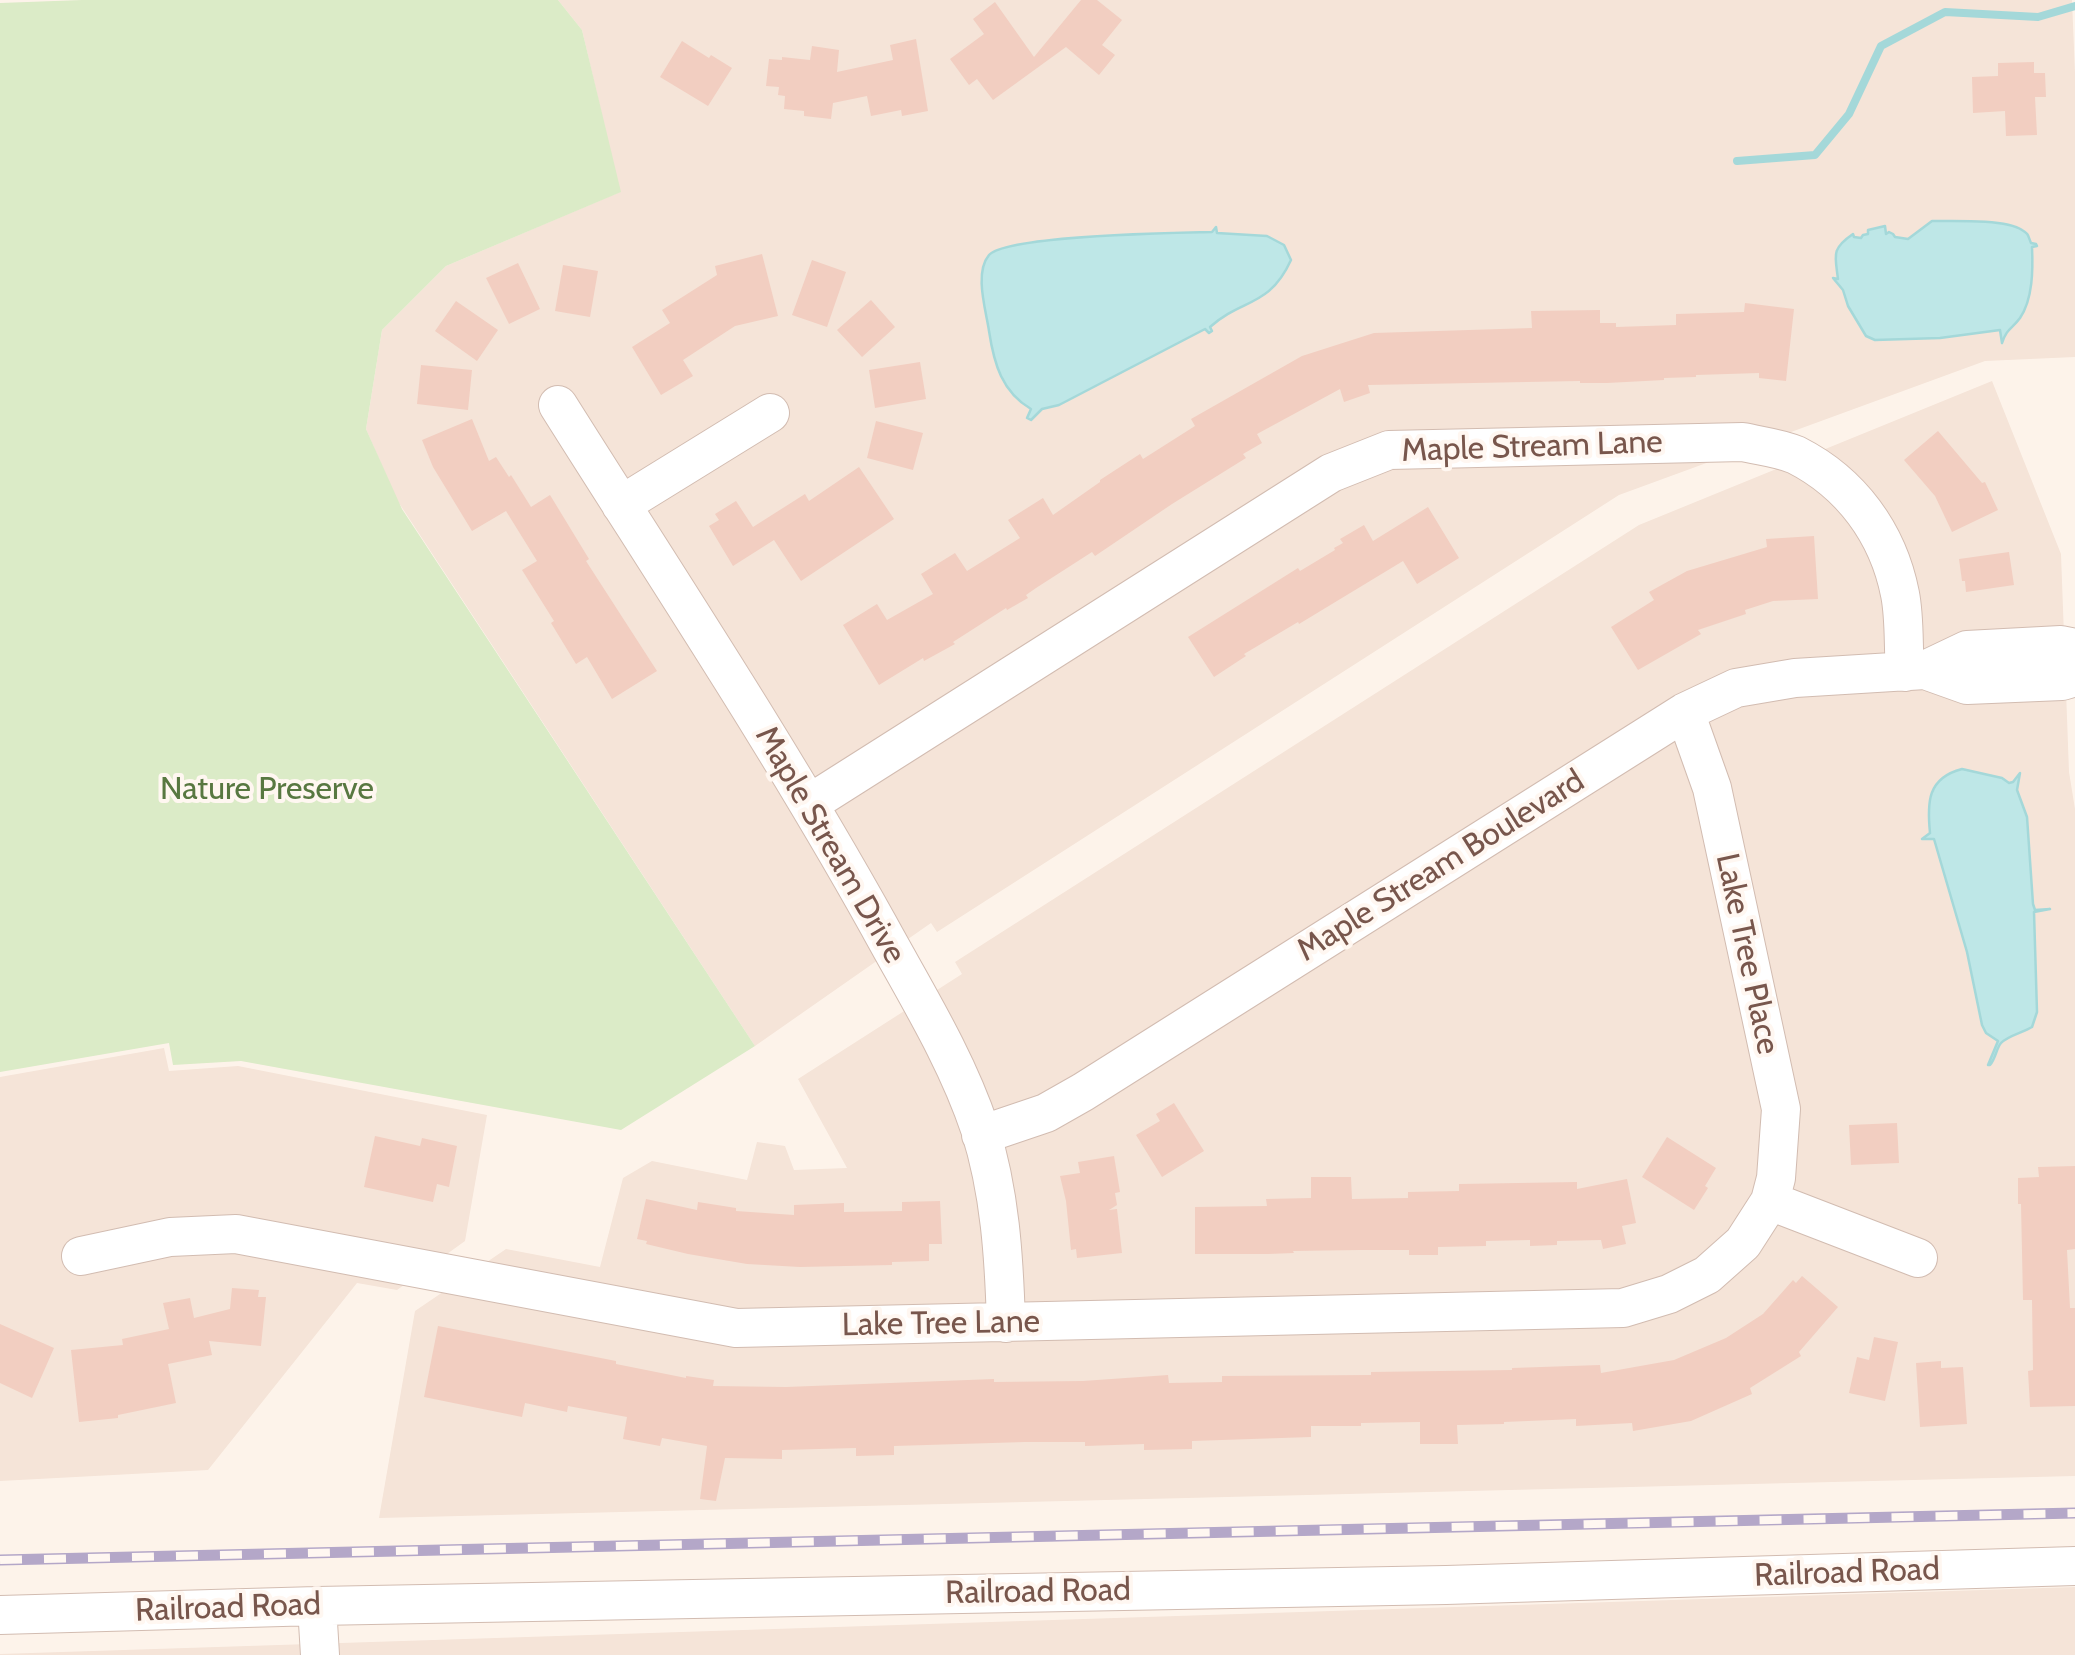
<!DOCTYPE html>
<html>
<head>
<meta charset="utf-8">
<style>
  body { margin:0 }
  canvas { display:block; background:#fdf3ea }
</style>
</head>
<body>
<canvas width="2075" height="1655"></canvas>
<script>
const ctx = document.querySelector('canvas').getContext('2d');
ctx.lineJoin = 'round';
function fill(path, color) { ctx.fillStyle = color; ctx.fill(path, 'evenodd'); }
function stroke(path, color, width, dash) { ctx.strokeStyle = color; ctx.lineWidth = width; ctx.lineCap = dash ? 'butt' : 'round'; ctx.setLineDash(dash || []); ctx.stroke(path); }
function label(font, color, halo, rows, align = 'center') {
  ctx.font = font + ' Cabin,sans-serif'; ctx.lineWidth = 8; ctx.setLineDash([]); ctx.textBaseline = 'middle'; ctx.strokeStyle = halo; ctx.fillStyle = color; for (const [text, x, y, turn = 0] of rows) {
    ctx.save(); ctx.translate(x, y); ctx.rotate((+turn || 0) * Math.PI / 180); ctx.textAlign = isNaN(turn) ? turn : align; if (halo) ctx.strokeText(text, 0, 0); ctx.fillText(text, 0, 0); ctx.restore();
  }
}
const residential = new Path2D(`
  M558 0H2072L2075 73V357L1985 361 1619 495 937 932 931 923 755 1046 397 500 366 429 382 330 446 266 620 192 582 30Z
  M1992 381 2061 554 2069 772 2075 809V1476L379 1518 415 1311 506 1249 600 1267 623 1178 652 1161 747 1180 757 1142 785 1146 794 1170 847 1168 798 1079 962 974 955 962 1639 525Z
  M164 1048 169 1071 238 1066 487 1115 465 1241 397 1290 357 1283 208 1470 0 1481V1077Z
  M2075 1587V1655H0V1654Z`);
const green = new Path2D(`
  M82 0H558L582 30 621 192 446 266 382 330 366 429 402 509 755 1046 621 1130 241 1061 173 1065 169 1043 0 1072V3Z`);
const water = new Path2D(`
  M1932 221C1953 221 2006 219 2022 230 2029 234 2028 236 2031 243L2036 244 2037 246 2032 247C2033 269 2033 299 2020 318 2012 329 2007 328 2002 343L2000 330 1940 338 1875 340 1866 336 1848 306 1843 290 1833 278 1838 279C1835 255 1831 249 1853 234L1854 237 1861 238 1863 235 1868 234V230L1885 226 1886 234 1889 232 1893 234 1895 237 1908 239Z
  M1216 227 1217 233 1267 236 1284 245 1291 260C1269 308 1242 298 1210 327L1212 331 1209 333 1205 329 1059 405 1042 409 1031 420 1027 418 1031 409C1002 392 994 364 989 331 986 310 974 273 989 255 1008 235 1176 233 1212 232Z
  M1962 769 2002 778 2009 783 2013 782 2020 773 2017 790 2027 817 2033 904 2035 910 2050 909 2034 912 2037 1012 2032 1027C2024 1032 2007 1036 2001 1043 1996 1049 1996 1058 1990 1065H1988L1998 1041 1986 1033 1982 1025 1967 952 1934 839H1922L1930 833C1927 803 1927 778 1962 769Z`);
const stream = new Path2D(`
  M1737 161 1815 155 1849 114 1881 46 1945 12 2038 17 2075 6`);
const building = new Path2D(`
  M1081 0H1097L1122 20 1102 45 1115 55 1099 75 1066 47 993 100 977 79 969 85 950 59 984 34 973 19 995 2 1034 57Z
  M916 39 928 111 902 116 901 110 871 116 867 96 833 103 831 119 804 116V111L784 109 785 96 778 95 779 87 766 86 769 59 782 60V57L810 60 812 46 839 50 837 72 893 60 890 45Z
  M682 41 709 58 711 55 732 68 708 106 660 77Z
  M2034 62V73H2045L2046 97H2035L2037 135 2006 136 2005 111 1973 113 1972 77 1998 76V63Z
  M762 254 778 316 735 326 683 360 693 376 661 395 632 347 670 323 662 310 717 275 715 266Z
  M812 260 846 272 827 327 792 315Z
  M518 263 540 309 509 324 486 278Z
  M563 265 598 271 590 317 555 311Z
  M871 300 895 327 862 357 837 330Z
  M456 301 498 330 477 361 435 331Z
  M1745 303 1794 309 1786 381 1759 378V373L1696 375V377L1664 378V380L1607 383H1580V381L1368 385 1370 393 1344 402 1340 389 1257 434 1262 443 1243 454 1246 458 1172 504 1095 556 1092 552 1036 588 1026 595 1028 598 1007 610 1006 608 953 642 955 644 924 661 923 658 879 685 843 625 877 604 887 620 933 594 921 574 955 553 967 571 1020 538 1008 520 1043 498 1053 515 1100 482V480L1140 454 1143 459 1195 426 1191 419 1302 356 1374 333 1532 328 1531 311 1600 310V323H1616V327L1676 325V314L1744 312Z
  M920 362 926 399 875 408 869 370Z
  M421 365 472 370 468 410 417 404Z
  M472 419 489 461 496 457 509 477 511 475 531 507 550 495 589 559 586 561 657 671 612 699 587 657 576 664 551 623 554 621 522 570 537 561 506 511 472 531 433 467 422 440Z
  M876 421 923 433 913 470 867 458Z
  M1938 431 1982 483 1985 482 1998 510 1952 532 1935 496 1904 460Z
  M859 467 894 519 801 581 774 540 733 566 709 526 719 520 715 514 736 501 753 527 805 494 809 501Z
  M1428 507 1459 558 1417 584 1403 561 1299 624 1298 622 1244 654 1246 656 1214 677 1188 637 1298 568 1300 571 1335 550 1334 548 1343 543 1340 539 1364 525 1373 541Z
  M1814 536 1818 599 1773 601 1745 610 1746 614 1698 630 1701 634 1638 670 1611 627 1654 600 1649 592 1687 571 1767 547 1766 539Z
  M2009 552 2014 585 1966 592 1965 581H1962L1959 559Z
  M1174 1103 1204 1151 1162 1177 1136 1135 1160 1121 1156 1114Z
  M1897 1123 1899 1163 1851 1165 1849 1125Z
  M375 1136 420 1146 422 1138 457 1146 449 1187 437 1184 433 1202 364 1187Z
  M1667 1137 1716 1168 1705 1186 1708 1188 1694 1210 1642 1177Z
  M1114 1156 1120 1192 1115 1193 1117 1205 1109 1210 1117 1209 1122 1253 1077 1258 1076 1249 1071 1250 1066 1201 1060 1176 1080 1173 1078 1162Z
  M2075 1166V1249L2067 1250 2070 1308H2075V1406L2030 1407 2028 1371 2033 1370 2032 1300H2023L2021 1204H2018V1178L2039 1177 2038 1167Z
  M1311 1177H1351L1352 1199 1408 1198V1192L1459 1191V1184L1577 1182V1189L1627 1179 1636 1223 1622 1226 1626 1244 1603 1249 1601 1240 1557 1241V1245L1530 1246V1240L1486 1241V1246L1438 1247V1255H1409V1250H1360L1293 1251 1294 1253 1268 1254H1195V1207L1267 1206 1266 1199 1311 1198Z
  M646 1199 697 1210 698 1202 736 1208V1211L794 1215V1205L844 1203V1212L902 1211V1202L940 1201 942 1244H929V1261L892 1262V1265L800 1267 747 1264 688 1254 646 1244 647 1241 637 1239Z
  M1802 1276 1838 1307 1799 1352 1801 1356 1750 1388 1752 1394 1691 1421 1633 1431 1632 1423 1576 1426V1419L1504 1422V1424L1457 1425 1458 1444H1420V1422L1361 1423V1426H1311V1437L1192 1441V1449L1144 1450V1444L1085 1446V1442H1025L894 1446V1455L856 1456V1448L782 1450V1459L725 1458 716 1501 700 1499 707 1446 662 1438 660 1446 623 1439 627 1417 568 1406 567 1412 525 1403 522 1417 424 1397 438 1326 616 1361V1364L686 1378V1376L714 1380 713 1386 786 1387 994 1379V1382L1083 1381 1168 1375 1169 1383 1222 1382V1376L1371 1375V1372L1512 1370V1368L1600 1365 1601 1373 1674 1360 1726 1338 1763 1314 1793 1280 1796 1283Z
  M232 1288 259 1290 258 1297H266L261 1346 209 1341 212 1355 168 1364 176 1403 118 1415V1418L79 1422 71 1350 123 1345 122 1339 169 1329 163 1303 190 1298 194 1318 230 1309Z
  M0 1324 54 1348 32 1398 0 1383Z
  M1874 1337 1898 1342 1885 1401 1849 1393 1857 1357 1869 1360Z
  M1941 1361V1368L1963 1367 1967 1424 1920 1427 1916 1363Z`);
const minor = new Path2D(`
  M558 405C667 578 780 748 879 926 915 992 956 1057 980 1129 1000 1192 1004 1257 1006 1323
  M621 505 770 413
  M1925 670 1967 685 2062 681 2075 677
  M809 804 1331 473 1389 450 1743 442C1760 446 1780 448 1796 455 1851 483 1888 533 1900 594 1905 619 1903 646 1905 672
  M981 1135 1046 1113 1083 1092 1685 712 1736 688 1795 678 1925 670 1967 650 2061 645 2075 648
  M1770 1201 1918 1258
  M81 1256 170 1237 236 1234 736 1328 1623 1308 1669 1294 1707 1275 1743 1243 1770 1201 1776 1178 1781 1109 1712 788 1685 712
  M317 1606 320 1655
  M0 1615 317 1606 1446 1585 2075 1566`);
const rail = new Path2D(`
  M0 1560 2075 1513`);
const streetNames = [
  ["Maple Stream Lane",1532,447,-2],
  ["Maple Stream Drive",830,845,60],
  ["Maple Stream Boulevard",1441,866,-32],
  ["Lake Tree Place",1747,954,78],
  ["Lake Tree Lane",941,1324,-1],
  ["Railroad Road",1847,1573,-2],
  ["Railroad Road",1038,1592,-1],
  ["Railroad Road",228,1608,-2]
];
const parkNames = [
  ["Nature Preserve",267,790]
];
fill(residential, '#f5e4d8');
fill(green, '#dbebc7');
fill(water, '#bee7e7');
stroke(water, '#a4d8d9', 2.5);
stroke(stream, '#a4d8d9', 8);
fill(building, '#f2cec1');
stroke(minor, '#d2bcb1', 40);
stroke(minor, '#fff', 38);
stroke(rail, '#b4a7c8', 11);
stroke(rail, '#fff7f1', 8, [22]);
label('32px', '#78564c', '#fff7f1', streetNames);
label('32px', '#587841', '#fff7f1', parkNames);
</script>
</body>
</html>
